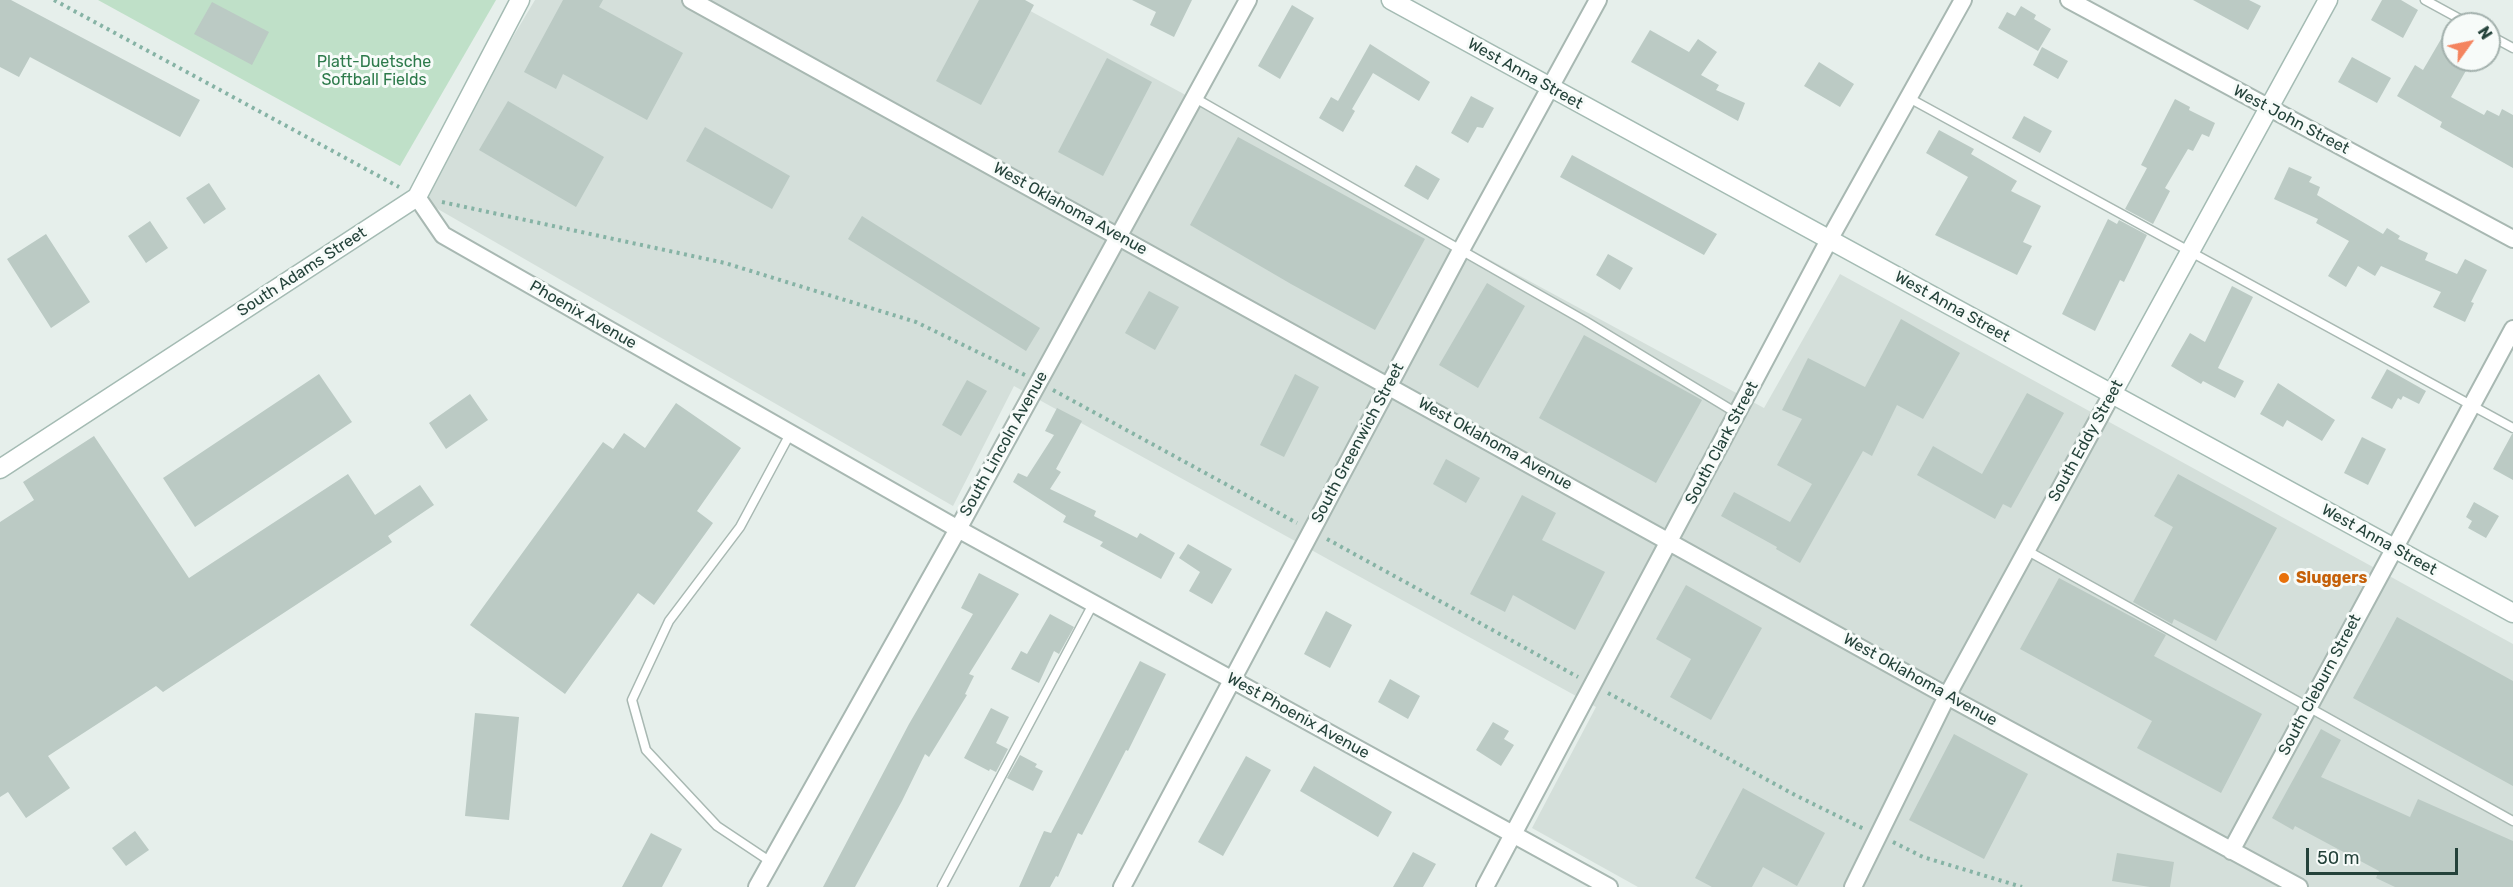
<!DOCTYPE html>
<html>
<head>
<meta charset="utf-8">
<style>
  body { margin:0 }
  #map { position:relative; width:2513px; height:887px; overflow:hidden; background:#e6efeb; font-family:Rubik,sans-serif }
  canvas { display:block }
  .north { position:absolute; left:2441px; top:12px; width:60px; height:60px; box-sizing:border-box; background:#f7fbf9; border:2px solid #a3b1ad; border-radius:50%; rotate:57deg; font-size:16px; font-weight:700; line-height:24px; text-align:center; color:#24423a }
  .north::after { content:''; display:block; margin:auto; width:21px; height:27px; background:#f4845f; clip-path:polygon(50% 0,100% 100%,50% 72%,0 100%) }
  .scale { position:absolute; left:2306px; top:848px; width:152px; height:27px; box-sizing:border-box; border:3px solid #24423a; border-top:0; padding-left:8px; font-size:18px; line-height:21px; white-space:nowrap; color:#24423a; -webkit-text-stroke:4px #f7fbf9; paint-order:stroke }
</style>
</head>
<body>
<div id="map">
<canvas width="2513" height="887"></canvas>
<div class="north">N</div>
<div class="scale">50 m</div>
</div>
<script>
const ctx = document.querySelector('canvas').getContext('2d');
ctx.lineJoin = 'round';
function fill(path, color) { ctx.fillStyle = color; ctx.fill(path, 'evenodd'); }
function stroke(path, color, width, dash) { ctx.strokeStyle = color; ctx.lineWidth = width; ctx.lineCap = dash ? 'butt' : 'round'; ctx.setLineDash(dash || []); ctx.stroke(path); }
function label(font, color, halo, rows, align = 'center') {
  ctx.font = font + ' Rubik,sans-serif'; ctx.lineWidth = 6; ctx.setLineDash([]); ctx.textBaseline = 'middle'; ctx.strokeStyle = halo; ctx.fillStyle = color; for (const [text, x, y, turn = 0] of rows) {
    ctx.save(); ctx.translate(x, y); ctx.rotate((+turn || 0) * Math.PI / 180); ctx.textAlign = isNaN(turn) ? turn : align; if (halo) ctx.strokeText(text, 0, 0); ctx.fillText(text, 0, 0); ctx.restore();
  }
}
const built = new Path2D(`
  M535 0H1010L1764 408 1840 274 2513 644V887H1638L1532 828 1596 707 1014 386 953 506 417 197Z`);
const green = new Path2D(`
  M98 0H496L400 166Z`);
const building = new Path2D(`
  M0 0H11L200 100 180 137 30 57 19 77 0 67Z
  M563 0H603L599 7 683 53 647 120 563 74 556 89 524 72Z
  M979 0H1025L1034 5 981 105 936 81Z
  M1132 0H1192L1174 37 1150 25 1156 12Z
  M2193 0H2249L2261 6 2248 30Z
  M2382 0H2401L2418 10 2403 38 2371 20Z
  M212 2 269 32 252 65 194 34Z
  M1292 5 1314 18 1280 79 1258 66Z
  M2021 6 2036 15 2034 19 2051 29 2038 51 1998 28 2007 12 2015 16Z
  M2451 22 2453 23V60H2472L2451 97 2484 115 2487 110 2499 116 2502 109 2513 115V168L2440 127 2442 122 2397 96 2415 65 2423 70Z
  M1650 30 1689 52 1698 39 1717 52 1701 75 1719 85 1716 90 1745 103 1738 121 1631 62Z
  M1370 44 1430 82 1419 101 1373 73 1352 109 1355 111 1343 132 1319 118 1331 97 1338 101Z
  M2042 47 2068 61 2058 79 2033 65Z
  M2352 57 2391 78 2377 103 2338 82Z
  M1107 58 1152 82 1103 176 1058 152Z
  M1819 62 1854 84 1840 107 1804 86Z
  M1471 96 1494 108 1483 128 1477 127 1468 143 1451 133Z
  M2175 99 2190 107 2189 110 2215 123 2209 137 2202 134 2193 151 2188 149 2165 188 2170 191 2153 224 2125 209 2147 168 2141 165Z
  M508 101 604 157 576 207 479 150Z
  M2024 116 2052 131 2040 153 2012 138Z
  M705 127 790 176 772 209 686 161Z
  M1939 130 1974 149 1971 154 2017 181 2011 191 2041 206 2023 242 2032 246 2017 275 1935 235 1968 177 1926 153Z
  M1238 137 1425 239 1375 330 1291 284 1190 225Z
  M1572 155 1717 234 1704 255 1560 177Z
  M1416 165 1440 179 1428 200 1404 186Z
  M2289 167 2312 177 2309 182 2320 187 2317 195 2383 234 2387 228 2400 236 2398 239 2428 253 2425 260 2457 274 2465 259 2487 270 2471 302 2474 303 2465 322 2433 307 2441 292 2381 266 2375 276 2358 266 2346 287 2328 276 2349 241 2316 223 2318 219 2274 199Z
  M209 183 226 209 204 224 186 198Z
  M862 216 1040 328 1026 351 848 239Z
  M2108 219 2117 224 2119 220 2147 235 2124 282 2120 280 2095 331 2062 314Z
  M150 221 168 248 146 263 128 236Z
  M46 234 90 302 51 328 7 259Z
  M1608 254 1633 268 1620 290 1596 275Z
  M1487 283 1525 306 1478 388 1439 365Z
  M2232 286 2253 297 2218 368 2244 381 2235 398 2203 381 2201 384 2171 366 2190 333 2205 342Z
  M1149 291 1179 307 1155 350 1125 333Z
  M1901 319 1960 353 1923 419 1897 405 1872 456 1863 451 1800 563 1776 549 1777 547 1721 516 1734 492 1790 522 1812 484 1777 465 1802 419 1782 410 1808 358 1865 387Z
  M1584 335 1702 400 1656 483 1539 418Z
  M2387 369 2426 391 2419 404 2403 396 2401 400 2398 398 2392 409 2371 398Z
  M319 374 352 422 195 527 163 478Z
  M1295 374 1319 387 1284 457 1260 445Z
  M967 380 987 391 961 436 942 425Z
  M2278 383 2335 420 2322 441 2287 420 2283 427 2260 414Z
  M2027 393 2064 413 2011 508 2003 504 1995 519 1917 475 1933 446 1982 474Z
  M470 394 488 420 446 449 429 423Z
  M676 403 741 448 697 511 713 523 654 605 638 593 565 694 470 625 603 442 613 449 624 433 645 448Z
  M1057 408 1082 421 1056 469 1061 472 1050 489 1096 511 1094 516 1137 538 1140 533 1175 553 1161 579 1100 546 1103 542 1063 522 1066 516 1013 482 1018 473 1027 477 1054 435 1045 431Z
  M2512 434H2513V480L2493 469Z
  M94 436 189 578 348 474 375 515 420 485 434 505 388 536 392 542 163 692 156 686 48 756 70 788 26 818 8 792 0 797V522L34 500 23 482Z
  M2362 437 2386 449 2368 485 2344 473Z
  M1446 459 1480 478 1466 503 1433 484Z
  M2178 474 2277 528 2216 641 2174 619 2172 624 2133 602 2173 527 2154 516Z
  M1522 495 1556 513 1542 540 1605 572 1575 630 1513 595 1505 612 1470 594Z
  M2474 502 2499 516 2486 538 2468 528 2472 521 2466 517Z
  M1188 544 1232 569 1212 604 1189 591 1200 572 1179 558Z
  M979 573 1019 594 969 674 974 676 965 694 967 695 929 757 925 754 902 801 855 887H823L909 724 973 614 961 608Z
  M2059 578 2166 635 2154 656 2262 714 2221 793 2137 748 2152 721 2020 649Z
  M1686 585 1762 628 1711 720 1670 697 1691 659 1656 639Z
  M1326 611 1352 625 1330 668 1304 654Z
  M1050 614 1074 627 1059 654 1054 651 1039 683 1011 669 1021 651 1027 654Z
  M2397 617 2513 681V786L2353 698Z
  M1140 661 1166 674 1128 751 1126 750 1082 835 1078 833 1058 877 1056 876 1050 887H1019L1044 831 1051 833Z
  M1390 679 1420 696 1408 719 1378 702Z
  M991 708 1009 717 996 743 1008 749 996 772 990 769 989 771 964 758Z
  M475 713 519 717 509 820 465 816Z
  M1493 722 1509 731 1504 739 1514 745 1501 766 1476 750Z
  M2321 729 2341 740 2321 777 2410 817 2418 799 2513 841V887H2395L2376 878 2379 871 2295 826 2293 830 2272 818Z
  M1954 734 2028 774 1984 859 1909 820Z
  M1020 755 1037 764 1035 767 1043 771 1033 791 1007 778Z
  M1246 756 1271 770 1223 856 1198 842Z
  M1314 766 1392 812 1378 837 1300 791Z
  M1743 788 1825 833 1797 886 1763 867 1752 887H1712L1695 878Z
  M135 831 149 850 126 866 112 848Z
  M651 833 682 849 662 887H622Z
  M1413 852 1436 864 1423 887H1393Z
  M2117 853 2174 862 2170 887H2150L2112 881Z`);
const path = new Path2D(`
  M54 0 399 187
  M442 202 725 263 916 322 1025 375
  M1053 390 1297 523
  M1327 539 1578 677
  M1608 693 1795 795 1864 829
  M1893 842 1923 857 2022 887`);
const lane = new Path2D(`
  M2425 0 2469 24
  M2489 35 2513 48
  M1195 98 1585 321 1738 414
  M1909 98 2513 428
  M2026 550 2513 821
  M771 862 717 826 646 750 632 700 669 621 740 527 790 434
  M942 887 1093 604`);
const street = new Path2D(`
  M691 0 1947 696 2299 887
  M2069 0 2513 239
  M417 197 443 235 958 529 1609 887
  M2231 851 2513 329
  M757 887 958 529 1248 0
  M1122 887 1461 250 1598 0
  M1485 887 1829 240 1963 0
  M1853 887 1947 696 2112 394`);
const secondary = new Path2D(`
  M1391 0 2513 613
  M2112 394 2328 0
  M0 469 417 197 520 0`);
const markers = [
  [2284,578,6,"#e8710a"]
];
const parkNames = [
  ["Platt-Duetsche",374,62],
  ["Softball Fields",374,80]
];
const streetNames = [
  ["West Anna Street",1525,74,29],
  ["West John Street",2291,120,28],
  ["West Oklahoma Avenue",1070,209,29],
  ["South Adams Street",302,272,-33],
  ["West Anna Street",1952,307,29],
  ["Phoenix Avenue",583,315,30],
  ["South Eddy Street",2086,441,-61],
  ["South Greenwich Street",1358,443,-62],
  ["South Clark Street",1722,443,-62],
  ["South Lincoln Avenue",1004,444,-61],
  ["West Oklahoma Avenue",1495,444,29],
  ["West Anna Street",2379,540,29],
  ["West Oklahoma Avenue",1920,680,29],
  ["South Cleburn Street",2320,685,-62],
  ["West Phoenix Avenue",1298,716,29]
];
const foodNames = [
  ["Sluggers",2296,578]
];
fill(built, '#d4dfda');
fill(green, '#bfe0c8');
fill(building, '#bbcac4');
stroke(lane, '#a8b8b2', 11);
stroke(street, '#a8b8b2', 20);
stroke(secondary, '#a4bbb3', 21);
stroke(path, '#86b3a5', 4, [3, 4.5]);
stroke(lane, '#fff', 8);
stroke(street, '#fff', 16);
stroke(secondary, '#fff', 18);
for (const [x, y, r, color] of markers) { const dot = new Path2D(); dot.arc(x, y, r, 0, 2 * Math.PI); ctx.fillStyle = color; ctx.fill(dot); stroke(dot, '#f7fbf9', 2); }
label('16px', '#2d7a4b', '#f7fbf9', parkNames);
label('16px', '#24423a', '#f7fbf9', streetNames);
label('bold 16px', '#c56008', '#f7fbf9', foodNames, 'left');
</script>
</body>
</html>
